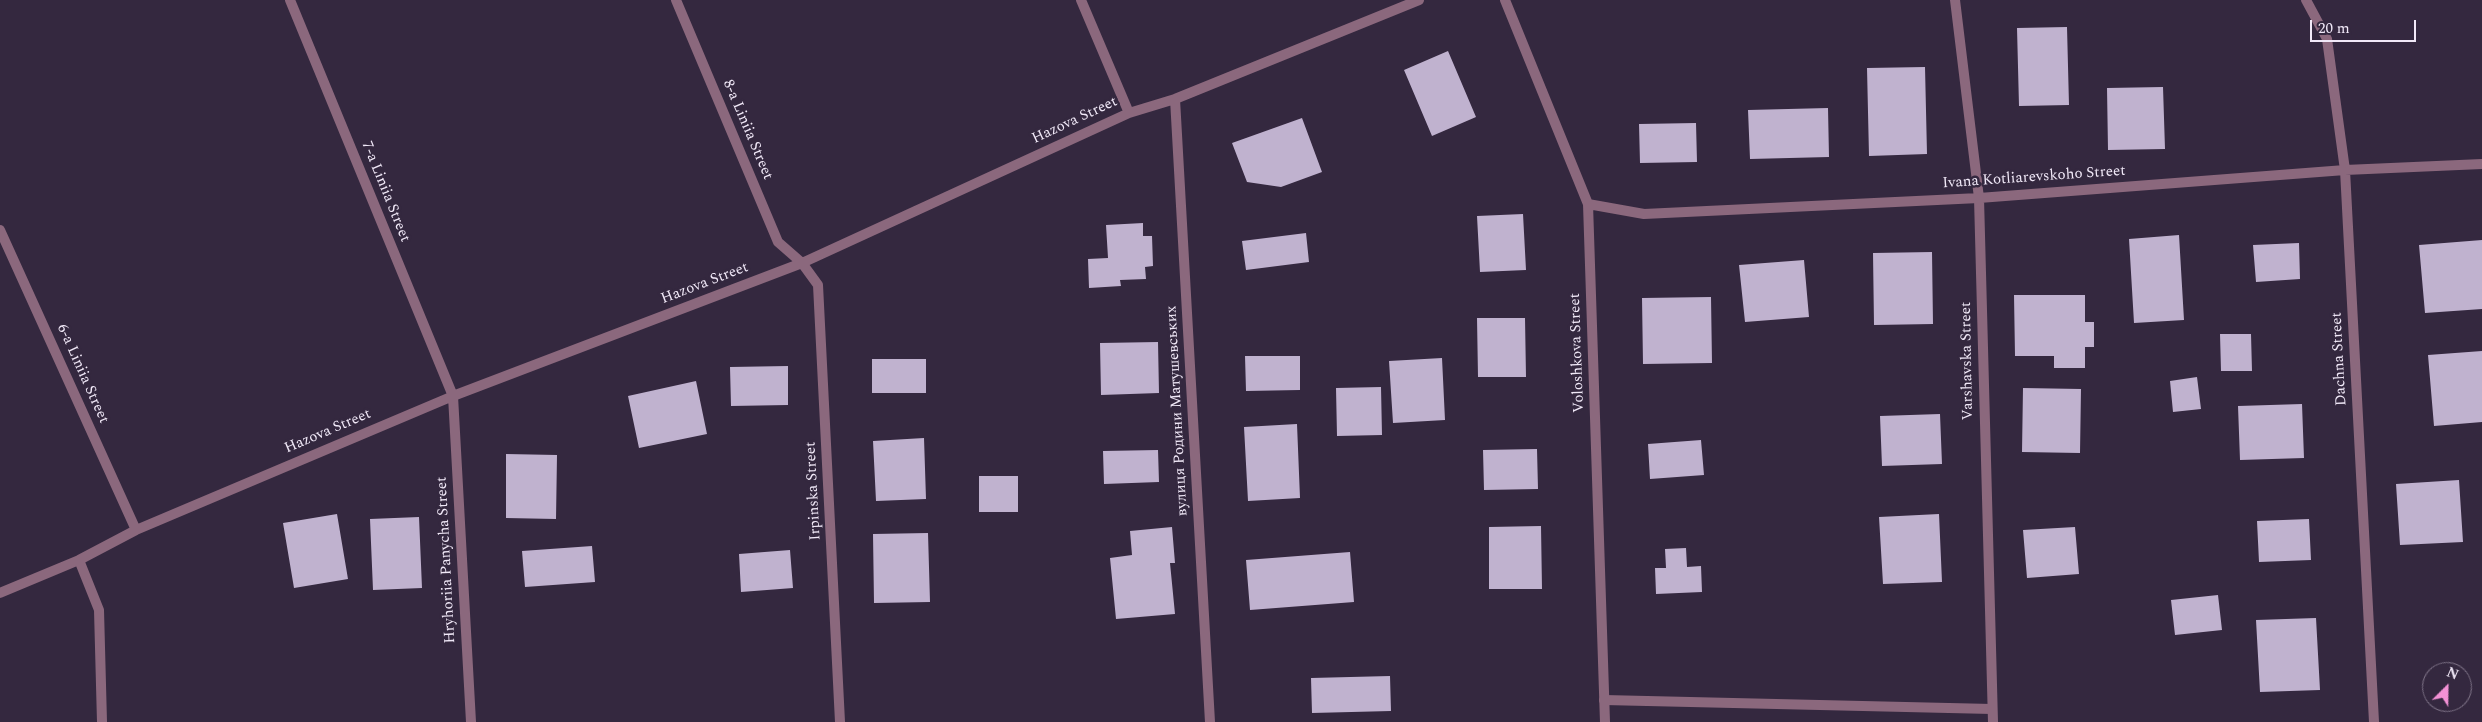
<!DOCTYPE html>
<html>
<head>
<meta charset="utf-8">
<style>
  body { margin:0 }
  #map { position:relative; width:2482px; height:722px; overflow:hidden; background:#34283f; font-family:Spectral,serif }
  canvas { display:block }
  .north { position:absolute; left:2422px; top:662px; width:50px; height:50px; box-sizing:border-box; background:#34283f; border:1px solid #807589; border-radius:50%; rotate:23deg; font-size:14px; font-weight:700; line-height:20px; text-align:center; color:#f1e9f8 }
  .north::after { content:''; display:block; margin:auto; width:18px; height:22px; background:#f391d5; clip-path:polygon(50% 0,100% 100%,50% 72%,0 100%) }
  .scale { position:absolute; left:2310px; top:20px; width:106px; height:22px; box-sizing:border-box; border:2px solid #f1e9f8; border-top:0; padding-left:6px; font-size:15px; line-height:18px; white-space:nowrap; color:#f1e9f8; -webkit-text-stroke:4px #34283f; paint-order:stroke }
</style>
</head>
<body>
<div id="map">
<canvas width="2482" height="722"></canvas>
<div class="north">N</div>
<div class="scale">20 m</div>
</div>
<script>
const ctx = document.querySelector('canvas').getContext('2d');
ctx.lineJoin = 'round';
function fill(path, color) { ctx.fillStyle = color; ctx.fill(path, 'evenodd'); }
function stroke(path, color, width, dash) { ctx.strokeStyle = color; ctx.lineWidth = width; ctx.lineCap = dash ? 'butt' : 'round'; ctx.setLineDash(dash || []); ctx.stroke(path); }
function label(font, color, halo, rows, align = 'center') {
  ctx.font = font + ' Spectral,serif'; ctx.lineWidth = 5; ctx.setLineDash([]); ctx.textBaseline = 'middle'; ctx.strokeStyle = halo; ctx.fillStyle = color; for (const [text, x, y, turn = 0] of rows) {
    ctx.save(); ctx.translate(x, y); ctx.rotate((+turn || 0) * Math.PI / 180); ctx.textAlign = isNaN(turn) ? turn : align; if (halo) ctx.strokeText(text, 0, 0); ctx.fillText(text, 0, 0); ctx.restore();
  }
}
const building = new Path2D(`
  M2067 27 2069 105 2019 106 2017 28Z
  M1448 51 1476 117 1432 136 1404 70Z
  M1925 67 1927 154 1869 156 1867 68Z
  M2163 87 2165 149 2108 150 2107 88Z
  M1828 108 1829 157 1750 159 1748 110Z
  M1302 118 1322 172 1281 187 1247 182 1232 143Z
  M1696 123 1697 162 1640 163 1639 124Z
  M1523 214 1526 270 1480 272 1477 216Z
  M1143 223V236H1152L1153 266 1145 267 1146 279 1120 280 1121 286 1089 288 1088 259 1108 258 1106 225Z
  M1306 233 1309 262 1246 270 1242 241Z
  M2179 235 2184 320 2134 323 2129 239Z
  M2482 240V309L2425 313 2419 245Z
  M2299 243 2300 279 2256 282 2253 245Z
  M1932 252 1933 324 1874 325 1873 253Z
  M1804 260 1809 317 1745 322 1739 265Z
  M2014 295H2085V322H2094V347H2085V368H2054V356H2015Z
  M1711 297 1712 363 1643 364 1642 298Z
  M1477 318H1525L1526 377H1478Z
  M2220 334H2251L2252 371H2221Z
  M1158 342 1159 393 1101 395 1100 343Z
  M2482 351V422L2434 426 2428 355Z
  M1245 356H1300V390L1246 391Z
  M1442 358 1445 420 1393 423 1389 361Z
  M872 359H926V393H872Z
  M788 366V405L731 406 730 367Z
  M2197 377 2201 409 2173 412 2170 381Z
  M696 381 707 434 639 448 628 396Z
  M1381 387 1382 435 1337 436 1336 388Z
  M2023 388 2081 389 2080 453 2022 452Z
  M2302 404 2304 458 2240 460 2238 406Z
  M1940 414 1942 464 1882 466 1880 416Z
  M1297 424 1300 498 1248 501 1244 427Z
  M924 438 926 499 876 501 873 441Z
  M1701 440 1704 475 1650 479 1648 444Z
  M1537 449 1538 489 1484 490 1483 450Z
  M1158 450 1159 482 1104 484 1103 451Z
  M506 454 557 455 556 519 506 518Z
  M979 476H1018V512H979Z
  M2459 480 2463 542 2400 545 2396 484Z
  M337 514 348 579 294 588 283 523Z
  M1939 514 1942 582 1883 584 1879 517Z
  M419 517 422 588 373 590 370 519Z
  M2309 519 2311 560 2259 562 2257 521Z
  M1541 526 1542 589H1489V527Z
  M1172 527 1175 563H1170L1175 614 1116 619 1110 558 1132 555 1130 531Z
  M2075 527 2079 574 2027 578 2023 530Z
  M928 533 930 602 874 603 873 534Z
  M592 546 595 582 525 587 522 551Z
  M1686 548 1687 567 1701 566 1702 592 1656 594 1655 568H1666L1665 549Z
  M790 550 793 588 741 592 739 554Z
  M1350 552 1354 602 1250 610 1246 560Z
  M2218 595 2222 630 2175 635 2171 600Z
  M2316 618 2320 690 2260 692 2256 620Z
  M1390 676 1391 711 1312 713 1311 678Z`);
const service = new Path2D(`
  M1604 700 1992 709`);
const minor = new Path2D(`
  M290 0 453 396 471 722
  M676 0 778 242 802 263 818 285 840 722
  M1081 0 1129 113
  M1505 0 1588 204 1605 722
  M1955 0 1979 198 1993 722
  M2306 0 2327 39 2345 170 2374 722
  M1175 99 1210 722
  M1588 204 1644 214 1979 198 2345 170 2482 164
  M0 230 136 530
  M79 560 99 610 102 722
  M0 593 79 560 136 530 453 396 802 263 1129 113 1175 99 1419 0`);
const streetNames = [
  ["Hazova Street",1075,121,-25],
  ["8-a Liniia Street",747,130,67],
  ["Ivana Kotliarevskoho Street",2034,178,-4],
  ["7-a Liniia Street",385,192,68],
  ["Hazova Street",705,284,-21],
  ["Voloshkova Street",1578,353,-92],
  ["Dachna Street",2340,359,-93],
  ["Varshavska Street",1968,361,-91],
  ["6-a Liniia Street",82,374,66],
  ["вулиця Родини Матушевських",1178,411,-93],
  ["Hazova Street",328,432,-23],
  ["Irpinska Street",814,491,-93],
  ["Hryhoriia Panycha Street",447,560,-93]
];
fill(building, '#c0b2cf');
stroke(service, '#8b687d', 10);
stroke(minor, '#8b687d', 10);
label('15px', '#f1e9f8', '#34283f', streetNames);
</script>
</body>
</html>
